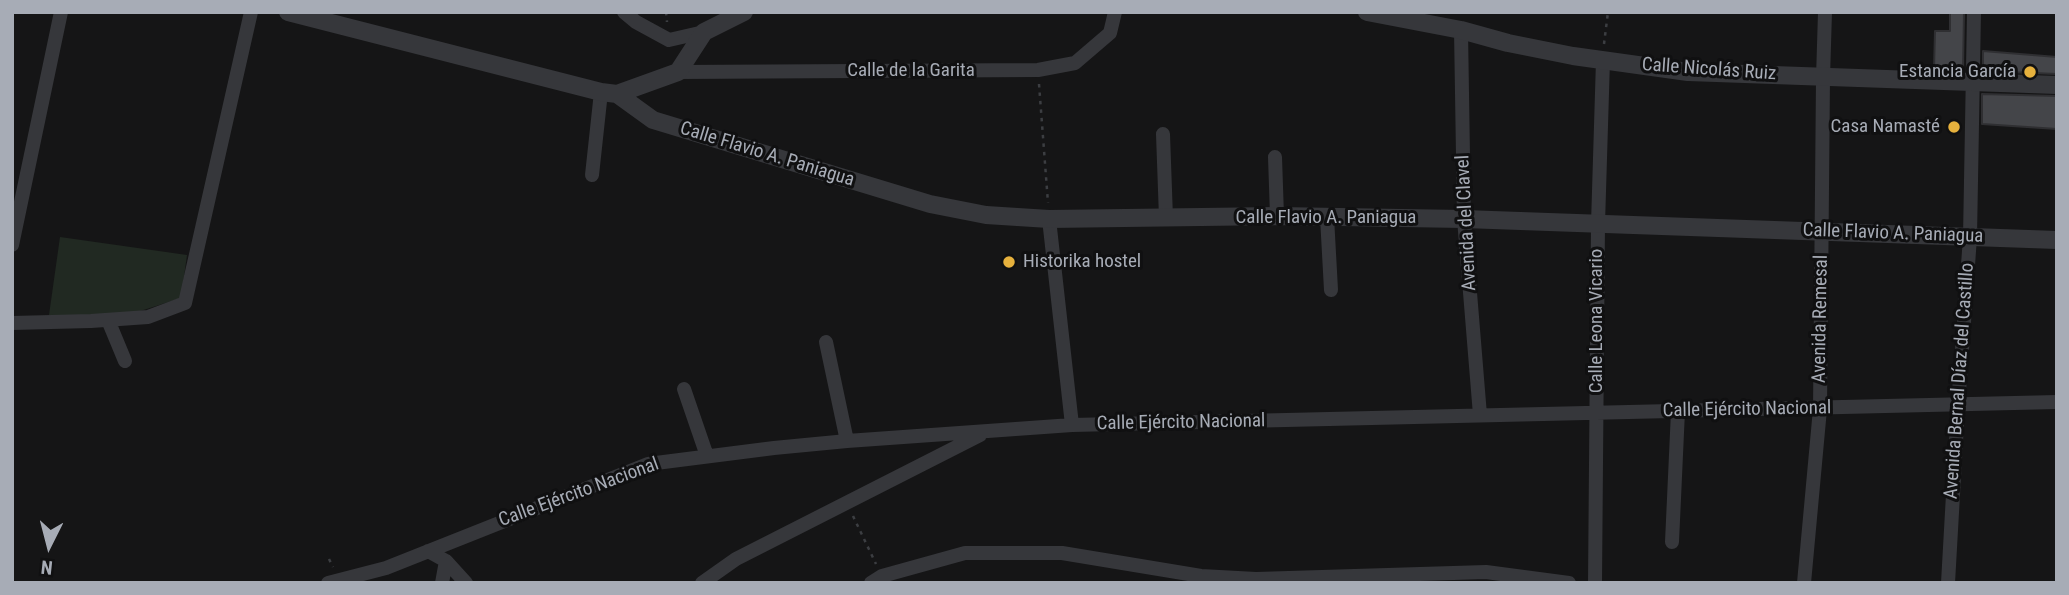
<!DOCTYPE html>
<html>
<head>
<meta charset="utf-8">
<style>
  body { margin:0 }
  #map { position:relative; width:2069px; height:595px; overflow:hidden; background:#151516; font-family:"Roboto Condensed",sans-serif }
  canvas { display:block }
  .frame { position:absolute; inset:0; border:14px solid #a7acb6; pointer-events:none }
  .north { position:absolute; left:14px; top:511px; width:70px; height:70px; -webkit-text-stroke:5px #101011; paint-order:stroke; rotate:186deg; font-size:19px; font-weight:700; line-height:28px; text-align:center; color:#a7acb6 }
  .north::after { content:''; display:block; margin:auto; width:24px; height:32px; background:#a7acb6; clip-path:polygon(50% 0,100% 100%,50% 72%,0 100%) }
</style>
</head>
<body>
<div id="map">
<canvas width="2069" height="595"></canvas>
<div class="frame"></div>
<div class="north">N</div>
</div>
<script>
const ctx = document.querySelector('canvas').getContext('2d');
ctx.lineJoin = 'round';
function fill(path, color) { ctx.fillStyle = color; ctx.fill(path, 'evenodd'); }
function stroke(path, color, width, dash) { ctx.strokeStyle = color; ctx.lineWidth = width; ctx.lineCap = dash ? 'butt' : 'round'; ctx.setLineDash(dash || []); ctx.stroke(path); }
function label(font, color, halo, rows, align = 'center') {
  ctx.font = font + ' "Roboto Condensed",sans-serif'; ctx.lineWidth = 6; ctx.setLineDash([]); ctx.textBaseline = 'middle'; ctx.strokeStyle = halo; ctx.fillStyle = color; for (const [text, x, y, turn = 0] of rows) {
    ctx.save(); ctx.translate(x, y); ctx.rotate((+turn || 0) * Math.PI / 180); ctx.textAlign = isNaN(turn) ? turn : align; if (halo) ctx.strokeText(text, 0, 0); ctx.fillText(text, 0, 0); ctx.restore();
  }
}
const green = new Path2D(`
  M60 237 187 255 181 298 128 315H49Z`);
const building = new Path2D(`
  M1950 12H1964L1963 70 1934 69 1935 31H1950Z
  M1983 51 2057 57V74L1983 71Z
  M1982 94 2057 96V129L1982 124Z`);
const path = new Path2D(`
  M666 12 667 22
  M1604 44 1608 12
  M1039 84 1048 203
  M853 516 876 564
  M329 559 333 567`);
const minor = new Path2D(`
  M624 12 636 22 669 40 704 32
  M1461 30 1464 219 1480 415
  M678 72 1038 70 1075 63 1110 33 1115 12
  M1163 134 1166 218
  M1275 157 1277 216
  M592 175 601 92
  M1327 217 1331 290
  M1049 219 1072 425
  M12 245 61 12
  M108 320 125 361
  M12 323 91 321 148 317 185 303 251 12
  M826 342 847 441
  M684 389 707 456
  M1672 542 1678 411
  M428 551 446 561 466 583
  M328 583 386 568 648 464 774 448 847 441 1072 425 2057 402
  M442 583 446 561
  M702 583 736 559 980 435
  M871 583 882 576 965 553H1062L1201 576 1256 579 1486 572 1569 583
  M1595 583 1598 224 1603 60
  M1804 583 1820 409 1823 78 1825 12
  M1948 583 1958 406 1970 237 1974 12`);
const tertiary = new Path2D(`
  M288 12 601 92 617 94 678 72 704 32 744 12
  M1367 12 1461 30 1508 43 1573 56 1688 72 2057 85
  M617 94 653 120 930 204 986 215 1049 219 1277 216 1464 219 2057 240`);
const markers = [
  [2030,72,7,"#e6b13d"],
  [1954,127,7,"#e6b13d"],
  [1009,262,7,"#e6b13d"]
];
const streetNames = [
  ["Calle Nicolás Ruiz",1709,70,4],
  ["Calle de la Garita",911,71],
  ["Calle Flavio A. Paniagua",767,155,17],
  ["Calle Flavio A. Paniagua",1326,218],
  ["Avenida del Clavel",1467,223,-93],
  ["Calle Flavio A. Paniagua",1893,234,2],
  ["Avenida Remesal",1821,319,-89],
  ["Calle Leona Vicario",1597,321,-90],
  ["Avenida Bernal Díaz del Castillo",1960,381,-86],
  ["Calle Ejército Nacional",1747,410,-1],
  ["Calle Ejército Nacional",1181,423,-1],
  ["Calle Ejército Nacional",579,493,-20]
];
const poiNames = [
  ["Estancia García",2016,72],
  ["Casa Namasté",1940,127],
  ["Historika hostel",1023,262,"left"]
];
fill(green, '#212922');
fill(building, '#444549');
stroke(building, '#2f2f32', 2);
stroke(path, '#3c3e42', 2.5, [3.5, 5]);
stroke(minor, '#36373b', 14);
stroke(tertiary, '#36373b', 18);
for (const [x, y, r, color] of markers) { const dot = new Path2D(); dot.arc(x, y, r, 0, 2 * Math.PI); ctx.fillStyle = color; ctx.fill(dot); stroke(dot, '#101011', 2.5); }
label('19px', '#a7acb6', '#101011', streetNames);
label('19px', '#a7acb6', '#101011', poiNames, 'right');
</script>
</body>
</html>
